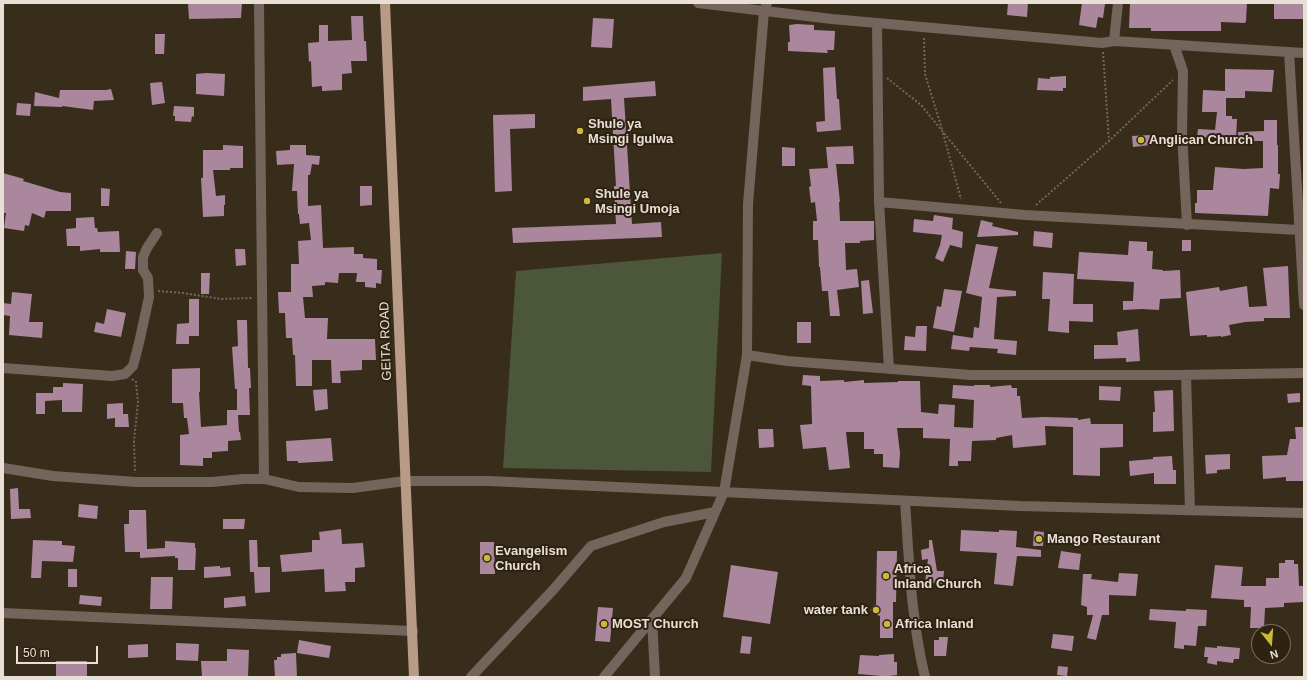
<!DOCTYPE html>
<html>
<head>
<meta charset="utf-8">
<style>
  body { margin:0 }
  #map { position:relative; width:1307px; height:680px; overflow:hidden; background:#382c1b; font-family:Helvetica,sans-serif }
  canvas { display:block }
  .frame { position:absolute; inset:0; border:4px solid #e8e0d6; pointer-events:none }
  .north { position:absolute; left:1251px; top:624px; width:40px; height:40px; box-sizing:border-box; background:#2e2211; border:1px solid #786e60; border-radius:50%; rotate:163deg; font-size:11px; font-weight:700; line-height:16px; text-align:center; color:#e8e0d6 }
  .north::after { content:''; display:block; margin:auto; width:14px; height:18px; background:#cbba39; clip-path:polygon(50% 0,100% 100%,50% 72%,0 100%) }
  .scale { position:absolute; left:16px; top:646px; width:82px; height:18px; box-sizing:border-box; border:2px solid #e8e0d6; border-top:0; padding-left:5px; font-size:12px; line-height:14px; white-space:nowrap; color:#e8e0d6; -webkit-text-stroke:3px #2e2211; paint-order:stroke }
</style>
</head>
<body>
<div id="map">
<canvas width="1307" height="680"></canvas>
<div class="frame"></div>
<div class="north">N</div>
<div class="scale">50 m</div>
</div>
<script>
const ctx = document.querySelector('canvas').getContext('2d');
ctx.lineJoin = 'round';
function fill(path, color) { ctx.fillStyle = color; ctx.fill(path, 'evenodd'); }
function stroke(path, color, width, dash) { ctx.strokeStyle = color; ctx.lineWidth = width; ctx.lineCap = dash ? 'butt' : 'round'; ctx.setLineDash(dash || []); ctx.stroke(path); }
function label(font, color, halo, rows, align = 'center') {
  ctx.font = font + ' Helvetica,sans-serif'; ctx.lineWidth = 4; ctx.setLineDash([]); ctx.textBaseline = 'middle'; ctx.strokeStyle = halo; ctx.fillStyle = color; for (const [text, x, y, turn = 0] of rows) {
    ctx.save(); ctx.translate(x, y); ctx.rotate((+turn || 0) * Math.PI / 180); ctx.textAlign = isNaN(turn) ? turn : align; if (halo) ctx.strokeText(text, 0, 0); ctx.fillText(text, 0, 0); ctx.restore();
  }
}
const green = new Path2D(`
  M722 253 711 472 503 468 516 271Z`);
const building = new Path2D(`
  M188 3H242L241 18 189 19Z
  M1008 3H1028L1027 17 1007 15Z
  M1082 3 1105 4 1103 18 1098 17 1096 28 1079 25Z
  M1130 3H1247L1246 21 1245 23 1221 22V31H1151V28H1129Z
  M1274 3H1304V19H1274Z
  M351 16H363L364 41H366L367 61H351L352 73 342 74V90L322 91V86L312 87 311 61 309 62 308 43 319 42V25H328V41L352 40Z
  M593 18 614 19 612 48 591 47Z
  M797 24 814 25V30L835 31 834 50H827L828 53 788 51V42H790L789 25Z
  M155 34H165L164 54H155Z
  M835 67 837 99H839L841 130 817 132 816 122 825 121 823 68Z
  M1225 69 1274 70 1272 92 1245 91V98H1226V116H1232V119H1237L1236 139 1197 137 1198 129 1215 130 1217 112H1202L1203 90 1225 91Z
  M206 73 225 74 224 96 196 94V74Z
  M1066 76V88H1063V91L1037 90 1038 78 1050 79V77Z
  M655 81 656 96 624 98 632 224 661 222 662 237 513 243 512 228 616 224 614 186H616L611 99 583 101V87Z
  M162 82 165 103 152 105 150 83Z
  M111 89 114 100 94 101 93 110 62 106V107L34 106 35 92 59 98 60 90H106Z
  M17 103 31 104 30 116 16 115Z
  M174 106 194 107V117L192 116 191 122 175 121V116H173Z
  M535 114V128L510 129 512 191 495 192 493 115Z
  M1264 120H1277V145H1278V174H1280L1279 189 1270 188 1268 216 1195 213V203H1197V190H1213L1215 167 1243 169 1263 168V141H1238V132L1264 131Z
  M1150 135 1151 145 1133 147 1132 136Z
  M223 145 243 146V168H230V170H213L216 196 225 195V205H224V216L203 217 201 178H203V150H223Z
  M290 145H306V155L320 156 319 165 312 164 310 175H308V206L321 205 323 248 354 247V254H363V258L377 259V270H382L381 284 376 283V288L365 287V282H356L357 273H339L338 283 325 282V285L312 286 313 297H303L305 318H328L327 339H375L376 360H362V370L340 371 341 383H332L331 360H312V386H296L295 355H293L292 338H286L285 313H279L278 292H291V264H299L298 241 311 240 309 223 300 224 299 214H298L297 191H292L294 164 277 165 276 151 290 150Z
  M853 146 854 164H836L840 202H839L840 221H874V240L860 241V243H845L846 270 857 269 859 287 837 290 840 316H830L828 291H822L820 267H819L818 240H813V221H817L815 202 811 203 809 187 811 186 809 169 828 168 826 147Z
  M782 147 795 148V166H782Z
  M3 173 24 179 23 181 60 192 71 193V211H46L44 218 32 213 29 226 25 225 24 231 4 228 6 213H3Z
  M360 186H372V205L360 206Z
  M101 188 110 189 109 206H101Z
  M934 215 953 218 952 229 963 232 962 248 950 245 943 262 935 258 940 245 942 235 913 232 914 219 933 221Z
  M94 217 95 228H97L98 232 119 231 120 252H100V249L80 251V246H67L66 229 76 228V218Z
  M981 220 993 223 992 226 1018 232V235L977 237Z
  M1034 231 1053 233 1052 248 1033 246Z
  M1182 240H1191V251H1182Z
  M1129 241 1147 242V251H1153L1152 269 1163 270V271L1180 270 1181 298 1160 299 1159 310 1142 309 1123 310V301H1133L1134 282 1077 279 1079 252 1128 255Z
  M976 244 998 247 989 288 1016 291V296L997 297 994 339 1017 341 1016 355 997 353 998 349 970 347 969 351 951 349 953 335 973 338 974 327 979 328 982 297 966 293Z
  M235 249H245L246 265 236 266Z
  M126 251 136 252 135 269H125Z
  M1288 266 1290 318H1264V321L1245 322 1229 325 1231 335 1221 337V336L1207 337V335L1190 336 1186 292 1219 287 1220 291 1247 286 1249 307 1267 306 1263 268Z
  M1043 272 1074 274 1073 304H1093V322L1069 321V333L1048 331 1050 299H1042Z
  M201 273H210L209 294H201Z
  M869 280 873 313 863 314 861 281Z
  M944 289 962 291 954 332 933 328 937 306 941 307Z
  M12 292 32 294 29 322H43L42 338 9 335 10 316 3 315V303L11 304Z
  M189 299H199V336H189V344H176L177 324 189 323Z
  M107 309 126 313 121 337 94 332 96 322 104 324Z
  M237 320H247L248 368H250L251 388H249L250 415H238L239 432H240L241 440 228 441V451L212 452V458H203V466L180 465V435L189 434 187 418H184L183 403H172V369L200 368V392H199L201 427 227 425V410H237V389H235L232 347 238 346Z
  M797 322H811V343H797Z
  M916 326H927L926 351 904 350 905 336 915 337Z
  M1138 329 1140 361 1126 362V358L1094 359V345H1118L1117 332Z
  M803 375 820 376V381L844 380V382L864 380V383L898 382V381H920L921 412 938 414 939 404 955 405 954 427 973 428 974 400 952 398 953 385 974 386V385H990V387L1011 385 1012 388H1017V396H1020L1022 418 1044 417 1078 418V420L1090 418 1091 424H1123V447L1100 448V476L1073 475V427L1045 426 1046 445 1013 448 1012 435 996 438V440L972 441 971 461H958V466H949L950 439 923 438V428H897L900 453 899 468 883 467V454H874V449H864V432H846L850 468 829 470 826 447 803 449 800 425 812 424 811 386 802 385Z
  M63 383 83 384 82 412H62V400L45 401V414H36V393H53V387H63Z
  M1099 386 1121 387 1120 401 1099 400Z
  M327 389 328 409 315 411 313 390Z
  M1173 390 1174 431 1153 432V412H1155L1154 391Z
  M1300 393V402L1288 403 1287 394Z
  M123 403V414H128L129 427H115V418L107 419V404Z
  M1295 427H1304V481H1286V477L1263 479 1262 456 1287 455 1290 439H1296Z
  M758 429H773L774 447 759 448Z
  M331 438 333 461 298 463V461H287L286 441Z
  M1230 454V469L1217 470V473L1206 474 1205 455Z
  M1172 456 1173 470H1176V484H1154V473L1130 476 1129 461 1153 459V457Z
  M18 488 19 509H30L31 518 11 519 10 489Z
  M79 504 98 506 97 519 78 517Z
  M129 510H146L147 549 165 548V541L195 543V548H196L195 570H178V558H175V556L140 558V552H125L124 524H129Z
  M223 519H245L244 529H223Z
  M341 529 342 544 363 543 365 567 355 568V582H345L346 591 325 592 324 569 282 572 280 555 312 552V540H320L319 532Z
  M961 530 999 532V530L1017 531 1016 547 1041 550V557L1017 556 1013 586 994 584 997 553 960 551Z
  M1034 531 1044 532 1043 546H1033Z
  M33 540 62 541V545L75 546 73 562 42 561 41 578H31Z
  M249 540H257L258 567H270V592L255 593 254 572H250Z
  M929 540H932L937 571H944L943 584 925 582 928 559 922 560 921 550 929 548Z
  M480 542H494L495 574H480Z
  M877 551H897L896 602H893V638H880V616L873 613 871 610 873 606 876 605Z
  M1061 551 1081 554 1079 570 1058 568Z
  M1285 560H1294V564H1298L1299 586H1303V602L1284 603V607L1265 608 1264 628H1250L1251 607H1244V600L1211 598 1215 565 1243 567 1241 586H1266V578H1279V563H1285Z
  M731 565 778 572 770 624 723 617Z
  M220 566V568L230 567 231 576 204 578V567Z
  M68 569H77V587H68Z
  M1119 573 1138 574 1136 596 1109 595V615H1102L1096 640 1087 638 1093 615H1087V607L1081 605 1083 574H1092L1091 579 1118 582Z
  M151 577H173L172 609H150Z
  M80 595 102 597 101 606 79 604Z
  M245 596 246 606 224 608V598Z
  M598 607 613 608 610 642 595 641Z
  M1150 609 1186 611V609L1207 610 1206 626H1198L1196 646 1184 645V649L1174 648 1176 622 1149 620Z
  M1053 634 1074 636 1072 651 1051 648Z
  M742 636 752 637 750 654 740 653Z
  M939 637H948L946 656H934V640H939Z
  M299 640 331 646 329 658 297 653Z
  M176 643 199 644 198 661 176 660Z
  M148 644V657L128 658V645Z
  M1217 646 1240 648 1239 659H1234L1233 663 1217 661V665L1207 663 1208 657H1204L1205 647 1217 648Z
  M227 649 249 650 248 677H202L201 661H227Z
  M296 653 297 677H275L274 660H277V657H281V654Z
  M894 654V662H897V675L881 677V676L858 674 860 655 879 656V655Z
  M56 661H87V677H56Z
  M1058 666 1068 667 1067 676 1057 675Z`);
const path = new Path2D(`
  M924 38 925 74 942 129
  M1103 52 1109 141
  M887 78 921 105 1001 203
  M943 133 961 199
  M1036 205 1109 141 1173 80
  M158 291 183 293 221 299 253 298
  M132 379 136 382 138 402 134 441 135 473`);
const minor = new Path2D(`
  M259 3 264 479
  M698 3 832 19 1102 43 1114 41 1304 53
  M877 23 879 202 889 369
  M1114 41 1118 3
  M1174 45 1183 71 1182 133 1187 225
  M1289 52 1304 305
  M879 202 1025 215 1299 230
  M747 355 787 361 971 375H1177L1304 373
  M3 368 112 376 125 374 133 366 139 343 149 297 148 278 143 270V257L147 248 157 233
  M1186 375 1190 510
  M3 468 53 476 136 482H212L243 479H264L299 487 353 488 405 481H489L1020 506 1304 513
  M905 501C909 559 911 620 925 677
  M3 613 413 631
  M652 619 655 677
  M471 677 553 590 591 546 664 522 715 512
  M604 677 686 578 724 492 747 355 748 204 764 11 767 3`);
const major = new Path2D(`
  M385 3 414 677`);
const markers = [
  [580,131,4,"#cbba39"],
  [1141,140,4,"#cbba39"],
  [587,201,4,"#cbba39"],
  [1039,539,4,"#cbba39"],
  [487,558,4,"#cbba39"],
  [886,576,4,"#cbba39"],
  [876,610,4,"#cbba39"],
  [604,624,4,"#cbba39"],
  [887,624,4,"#cbba39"]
];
const poiNames = [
  ["Shule ya",588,124],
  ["Msingi Igulwa",588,139],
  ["Anglican Church",1149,140],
  ["Shule ya",595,194],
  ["Msingi Umoja",595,209],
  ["Mango Restaurant",1047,539],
  ["Evangelism",495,551],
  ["Church",495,566],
  ["Africa",894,569],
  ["Inland Church",894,584],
  ["water tank",868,610,"right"],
  ["MOST Church",612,624],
  ["Africa Inland",895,624]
];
const streetNames = [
  ["GEITA ROAD",386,341,-92]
];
fill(green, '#4c5639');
fill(building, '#aa879c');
stroke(path, '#736859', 2, [2, 2]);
stroke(minor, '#73655b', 10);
stroke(major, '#b79b86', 10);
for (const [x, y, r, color] of markers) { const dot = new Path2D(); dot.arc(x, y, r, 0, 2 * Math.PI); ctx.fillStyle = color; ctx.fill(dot); stroke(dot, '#2e2211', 1.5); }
label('bold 13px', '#e8e0d6', '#2e2211', poiNames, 'left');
label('13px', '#e8e0d6', '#2e2211', streetNames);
</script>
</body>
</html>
